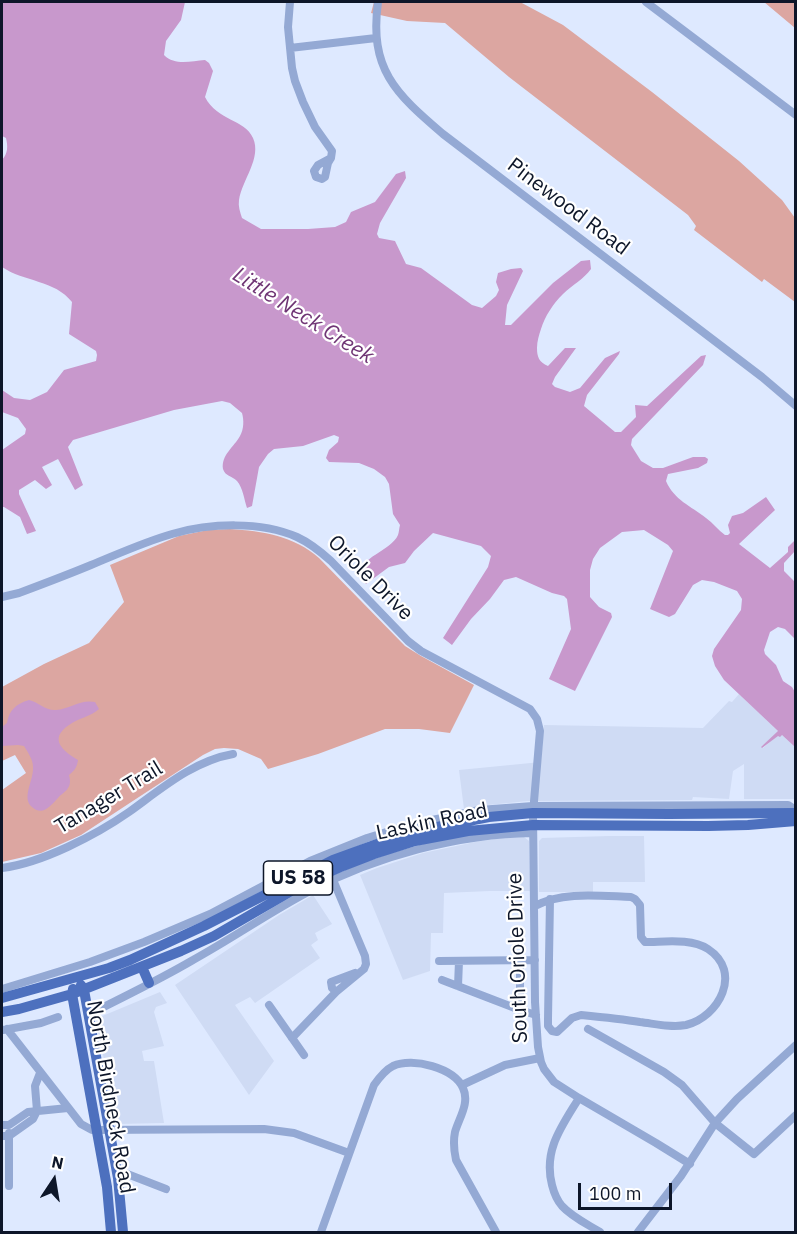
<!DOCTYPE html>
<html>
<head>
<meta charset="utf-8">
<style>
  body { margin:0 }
  #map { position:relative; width:797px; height:1234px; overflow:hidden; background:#dee9ff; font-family:"IBM Plex Sans",sans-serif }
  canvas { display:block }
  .frame { position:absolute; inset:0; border:3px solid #0d1629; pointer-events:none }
  .north { position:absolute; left:24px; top:1150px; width:60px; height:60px; -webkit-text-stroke:4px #fff; paint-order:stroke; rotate:12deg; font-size:16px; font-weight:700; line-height:24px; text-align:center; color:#0d1629 }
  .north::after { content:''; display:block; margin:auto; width:21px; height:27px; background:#0d1629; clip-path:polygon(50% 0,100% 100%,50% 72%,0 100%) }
  .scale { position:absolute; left:578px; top:1183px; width:94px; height:27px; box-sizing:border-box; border:3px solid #0d1629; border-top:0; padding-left:8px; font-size:18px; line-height:21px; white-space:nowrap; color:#0d1629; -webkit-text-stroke:4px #fff; paint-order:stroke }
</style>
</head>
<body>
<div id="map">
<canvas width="797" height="1234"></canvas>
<div class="frame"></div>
<div class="north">N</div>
<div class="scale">100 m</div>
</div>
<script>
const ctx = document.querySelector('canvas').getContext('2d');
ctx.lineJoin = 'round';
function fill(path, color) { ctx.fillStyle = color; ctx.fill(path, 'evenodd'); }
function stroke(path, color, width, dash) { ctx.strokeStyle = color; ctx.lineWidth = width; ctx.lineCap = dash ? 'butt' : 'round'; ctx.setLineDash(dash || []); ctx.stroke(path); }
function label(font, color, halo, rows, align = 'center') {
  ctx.font = font + ' "IBM Plex Sans",sans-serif'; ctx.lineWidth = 4.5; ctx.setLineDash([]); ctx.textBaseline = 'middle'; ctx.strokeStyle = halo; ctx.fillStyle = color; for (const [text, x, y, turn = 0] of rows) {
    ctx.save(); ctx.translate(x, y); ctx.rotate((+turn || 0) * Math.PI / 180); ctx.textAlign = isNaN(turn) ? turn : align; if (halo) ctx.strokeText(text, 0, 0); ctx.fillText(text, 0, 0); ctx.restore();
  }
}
const built = new Path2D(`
  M739 694 779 732 761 747 763 748 778 735H782L795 747V799H744V764L733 771 729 799 693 797 692 800 528 801 478 806 464 809 459 770 541 762 544 725 703 728 729 701 732 702Z
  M609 836H644L645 882H593V892H539V841L542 838Z
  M524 837 529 841 530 891H490L444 893 443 933H431L430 971 403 980 360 875 377 868 423 853 475 842 501 838Z
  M313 895 332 924 315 933 318 940 311 945 320 958 255 1003 250 997 235 1005 274 1061 249 1095 175 985 279 915Z
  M160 992 167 1003 156 1007 154 1012 164 1046 142 1051 144 1061H154L164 1123 117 1124 97 1025 98 1021 100 1017Z`);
const green = new Path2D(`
  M374 2H520L563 25 652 92 739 161 782 200 795 218V302L764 279 762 282 694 230 696 226 688 215 509 77 445 23 407 21 371 13Z
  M764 2H795V28Z
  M230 529C263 531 294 536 319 558L405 646 421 656 474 685 450 733 419 729H385L318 754 268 769 261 759 238 749 224 748 215 749 203 755 81 835 41 853 2 862V790L26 773 15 755 2 761V687L44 664 89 643 124 602 110 565 179 536 208 530Z`);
const water = new Path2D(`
  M2 2H185L181 20 166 41 164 55C175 66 191 61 205 60L209 63 213 71 205 97C217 121 245 119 253 138 262 158 242 180 239 200 238 206 240 212 242 218L261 229H308L335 227 346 222 351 212 375 202 396 174 405 171 406 178 380 223 377 234 379 238 395 241 406 264 421 268 472 305 482 308 496 296 499 290 496 282 498 273 511 269 521 268 523 271 507 305 505 325H511L553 283 581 261 590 260 591 269C584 279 572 285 563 294 553 304 545 316 541 329 539 335 537 341 537 348 537 357 539 362 548 366L565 348H576L555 377 552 384 555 387 570 392 580 388 605 358 620 351 619 354 587 395 584 406 615 432H621L636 417 635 405 647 406 701 356 706 355 703 365 632 439 631 445 641 461 653 468H663L693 457H705L708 459 707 463 698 468 668 474 666 481C674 500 691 506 706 518 713 523 718 530 725 535H728L730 533 728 525 732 516 743 513 766 497 775 510 739 544 770 568 788 552V547L795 540V551L784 563V571L795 582V639L785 629 778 627 770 632 764 650 765 654 776 665 783 681 792 687 795 692V747L782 735 780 737 778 736 762 748 761 747 778 731 724 680 715 666 712 656 714 649 741 610 742 599 737 591 714 582 702 580 693 585 675 614 669 617 650 609 673 551 668 545 644 530 622 532 600 548 593 559 590 570V597L599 607 611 613 612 617 575 691 549 679 571 629 567 599 564 596 552 593 516 577 504 580 490 599 471 619 452 645 443 638 488 567 491 556 481 546 433 533 414 551 405 563 389 567 366 584 359 576C359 557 391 551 398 535 399 532 399 529 400 525L393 514 389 484 385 477 374 469 359 463 329 462 326 458 329 450 338 442 339 437 334 435 303 446 274 449 268 454 259 467 252 506 247 508C244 499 243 488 237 481 232 476 225 476 223 469 221 455 234 447 240 436 244 429 244 420 242 413L230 403 222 401 174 410 73 440 68 447 83 485 75 490 58 459 42 467 52 485 46 489 35 480 19 490V494L36 531 27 534 20 517 4 507H2V450L25 434 26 429 18 418 2 412V390L14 398 30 400 47 392 64 370 96 361 97 355 96 351 69 334 72 302C55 280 24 282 2 267V160C8 153 8 147 6 138L2 136Z
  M29 700C38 702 46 711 56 710 70 709 80 699 95 702L99 709C90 717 78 718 69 725 48 739 63 751 78 760 77 767 75 770 69 775 70 779 71 784 68 788 66 792 61 794 58 798 51 805 43 817 32 807 21 798 34 780 33 767 33 759 28 753 24 746L18 745 2 746V727L7 723C9 710 16 704 29 700Z`);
const minor = new Path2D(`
  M290 2 288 27 292 68 295 81 303 102 315 127 332 151 331 158
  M378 2C369 69 395 93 443 134L762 377 796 406
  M646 2 796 115
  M290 48 376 38
  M331 158 328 163 325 177 322 179 316 177 314 171 318 165Z
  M2 597 19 593C43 584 67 575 91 565 118 554 144 542 172 534 210 523 261 521 297 537 310 543 321 552 331 561L408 641 421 651 530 709 537 719 540 731 533 813 535 1002 538 1047 541 1062 544 1069 554 1082 579 1098 656 1143 690 1164
  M2 868C42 863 96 835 129 812 161 789 193 761 233 754
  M535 906C562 891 601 896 631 897L635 899 640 905 641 937 645 942C665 942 691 938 708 949 743 972 719 1017 686 1025 671 1028 656 1024 640 1022 621 1019 601 1017 581 1015L572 1018 557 1032 552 1031 548 1026V1019L550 899
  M439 961 535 960
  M442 980 520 1010 536 1015
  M458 986 459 961
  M2 989 90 962 144 942 210 914 310 861 367 838 409 825 479 810 533 806 788 805 796 810
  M336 992 332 988 331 982 355 973
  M269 1005 304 1055
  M520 1010V959
  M88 1015C123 997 159 980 193 960 233 938 270 912 310 891 376 856 459 834 533 833
  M7 1029 81 1124 92 1130 264 1129 294 1133 349 1153
  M588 1029 664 1072 682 1085 715 1123 754 1154 796 1115
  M3 1030 41 1023 58 1017
  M292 1038 336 992 364 969 366 964 365 956 331 875
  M462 1085 505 1065 540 1058
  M579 1098C562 1126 543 1150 552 1185 554 1193 556 1199 562 1206 572 1217 587 1224 600 1232
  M2 1125H9L28 1112 68 1108
  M9 1133V1186
  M2 1136H9L33 1119 37 1111 35 1086 40 1073
  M117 1170 166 1189
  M321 1232 374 1085C379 1078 385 1070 393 1066 413 1057 454 1068 463 1088 470 1103 459 1118 455 1132 453 1142 454 1151 456 1160L496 1232
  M638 1232 681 1176 715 1123 737 1099 796 1045`);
const major = new Path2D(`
  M142 967 149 983
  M81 985 84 990 118 1178 123 1232
  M73 989 72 994 107 1187 111 1232
  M2 998 109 968 130 960 204 926 333 860 388 840 432 828 489 817 533 813 669 814 796 813
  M2 1012 19 1009 72 994 181 951 214 936 307 882 343 866 374 854 415 841 468 831 533 825 708 826 748 825 796 821`);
const shields = [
  [298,878,69]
];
const shieldNames = [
  ["US 58",298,878]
];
const streetNames = [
  ["Pinewood Road",568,207,37],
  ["Oriole Drive",370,578,45],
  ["Tanager Trail",109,798,-31],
  ["Laskin Road",432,822,-12],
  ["South Oriole Drive",518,958,-92],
  ["North Birdneck Road",110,1097,80]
];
const waterNames = [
  ["Little Neck Creek",303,316,32]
];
fill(built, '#cfdbf4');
fill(green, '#dca6a1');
fill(water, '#c898cc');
stroke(minor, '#94a9d4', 8);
stroke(major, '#4d70be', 10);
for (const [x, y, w] of shields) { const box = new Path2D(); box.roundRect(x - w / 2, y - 17, w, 34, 4.5); ctx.fillStyle = '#fff'; ctx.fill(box); stroke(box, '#0d1629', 1.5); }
label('bold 20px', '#0d1629', null, shieldNames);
label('21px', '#0d1629', '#fff', streetNames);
label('italic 22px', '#703675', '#fff', waterNames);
</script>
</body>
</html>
